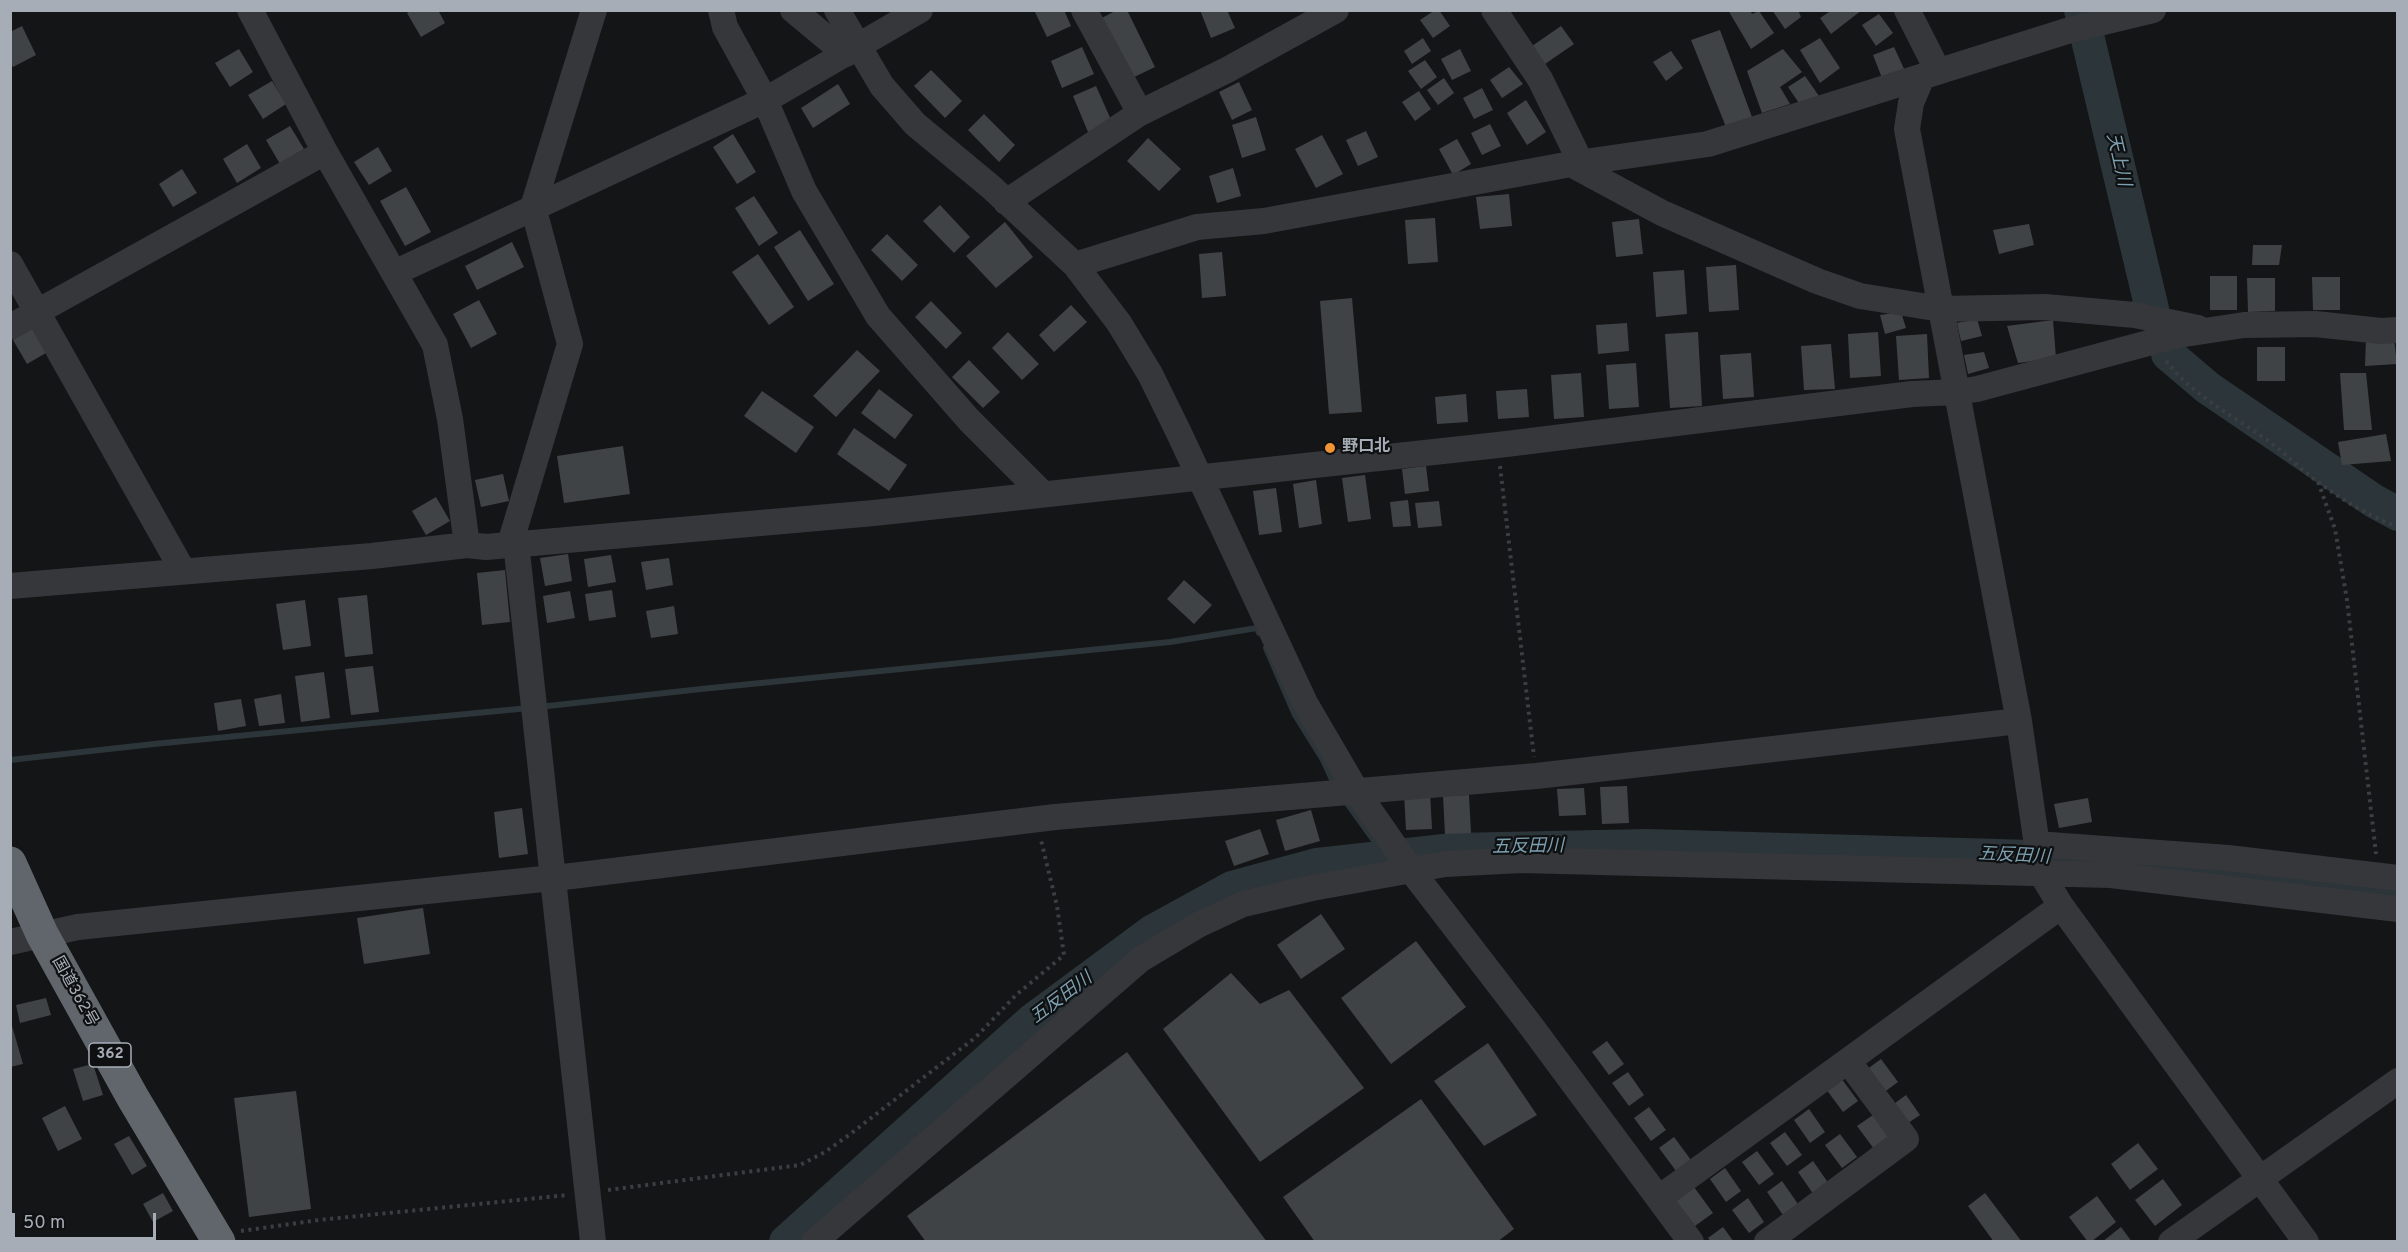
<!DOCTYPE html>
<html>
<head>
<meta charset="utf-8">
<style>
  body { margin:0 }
  #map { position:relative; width:2408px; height:1252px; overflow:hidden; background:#141516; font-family:Overpass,sans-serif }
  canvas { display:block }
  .frame { position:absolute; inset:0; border:12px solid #a6adb6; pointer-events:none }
  .scale { position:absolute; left:12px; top:1213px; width:144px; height:27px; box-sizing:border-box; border:3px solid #a6adb6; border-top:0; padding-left:8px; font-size:18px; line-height:21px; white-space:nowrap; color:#a6adb6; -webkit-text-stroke:4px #0f1011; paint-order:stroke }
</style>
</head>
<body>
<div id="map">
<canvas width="2408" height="1252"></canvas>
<div class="frame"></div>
<div class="scale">50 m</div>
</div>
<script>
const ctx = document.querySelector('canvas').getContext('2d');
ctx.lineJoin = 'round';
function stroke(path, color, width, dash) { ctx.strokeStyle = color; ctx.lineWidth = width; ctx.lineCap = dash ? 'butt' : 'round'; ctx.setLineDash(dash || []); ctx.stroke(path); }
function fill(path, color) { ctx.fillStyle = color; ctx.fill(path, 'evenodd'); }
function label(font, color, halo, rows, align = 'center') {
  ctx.font = font + ' Overpass,"Noto Sans JP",sans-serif'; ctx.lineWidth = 4.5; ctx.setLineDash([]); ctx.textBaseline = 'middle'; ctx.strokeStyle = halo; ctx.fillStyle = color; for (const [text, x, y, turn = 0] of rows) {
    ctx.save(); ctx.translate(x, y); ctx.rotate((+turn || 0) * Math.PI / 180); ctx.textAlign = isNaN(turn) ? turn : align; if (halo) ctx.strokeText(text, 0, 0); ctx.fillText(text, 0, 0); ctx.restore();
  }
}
const stream = new Path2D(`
  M1266 648 1295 715 1323 760 1335 786
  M539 707 701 689 1170 642 1257 628 1259 633
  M10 760 154 744 529 708
  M1344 799 1385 856`);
const river = new Path2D(`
  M2081 10 2152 309
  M2168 354 2208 388 2374 501 2398 514
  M786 1242 1033 1020 1152 932 1232 888 1317 865 1453 850 1647 846 2033 857 2398 893`);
const building = new Path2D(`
  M412 10H438L445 23 421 37 407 13Z
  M1034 10H1064L1071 26 1047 37Z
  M1117 10H1127L1155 67 1128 80 1098 20Z
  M1200 10H1227L1235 28 1211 38Z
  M1435 10H1439L1450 26 1433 38 1420 20Z
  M1728 10H1750L1752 14 1759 11 1774 33 1751 49Z
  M1772 10H1798L1801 17 1785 29Z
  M1832 10H1862L1831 34 1820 18Z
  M1879 14 1893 33 1876 46 1862 25Z
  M22 26 36 55 13 67 10 61V32Z
  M1561 26 1574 44 1545 64 1532 46Z
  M1720 30 1752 117 1726 127 1691 40Z
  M1423 38 1431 51 1412 64 1404 51Z
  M1820 38 1840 68 1820 83 1800 50Z
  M1082 47 1094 74 1062 88 1051 61Z
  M1894 47 1905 71 1882 78 1873 55Z
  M239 49 253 72 230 87 215 63Z
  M1460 49 1471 71 1452 80 1441 59Z
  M1783 49 1802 72 1780 87 1790 104 1762 113 1747 71Z
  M1671 51 1683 68 1666 81 1653 62Z
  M1425 60 1437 77 1421 89 1408 71Z
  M1509 67 1523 84 1502 98 1490 80Z
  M931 70 962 101 945 118 914 86Z
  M1805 76 1819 96 1801 106 1788 87Z
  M1444 78 1454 93 1438 105 1427 90Z
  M272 81 286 104 263 119 248 95Z
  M1239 82 1252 110 1232 120 1219 92Z
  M838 84 850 104 813 128 801 108Z
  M1096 86 1112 122 1088 132 1073 96Z
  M1482 88 1493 110 1474 119 1463 98Z
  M1419 91 1431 109 1415 121 1402 102Z
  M1526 100 1546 132 1527 145 1507 113Z
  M984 114 1015 145 999 162 968 130Z
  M1256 117 1266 150 1242 158 1232 125Z
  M1490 124 1501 146 1482 155 1471 133Z
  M290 126 304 149 280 164 266 140Z
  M1366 131 1378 157 1358 166 1346 140Z
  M733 134 756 172 737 184 713 147Z
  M1322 135 1343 174 1316 188 1295 149Z
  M1148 138 1181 169 1159 191 1127 161Z
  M1457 139 1471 164 1453 175 1439 149Z
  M247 144 261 168 237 183 223 159Z
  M378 147 392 171 369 185 354 162Z
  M1233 168 1241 196 1217 203 1209 176Z
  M182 169 197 193 173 207 159 184Z
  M406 187 431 232 405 246 380 201Z
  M1509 194 1512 226 1480 229 1476 197Z
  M754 196 778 233 759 246 735 208Z
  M940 205 970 237 954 253 923 221Z
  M1435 218 1438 262 1408 264 1405 220Z
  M1639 219 1643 254 1616 257 1612 222Z
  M1005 222 1033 257 996 288 966 256Z
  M2029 224 2034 245 1999 254 1993 230Z
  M800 230 834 284 808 301 774 247Z
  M887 234 918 265 902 281 871 250Z
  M512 242 524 267 477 290 465 266Z
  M2253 245H2282L2279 265H2252Z
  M1222 252 1226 296 1202 298 1199 254Z
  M758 254 794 307 769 325 732 272Z
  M1736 265 1739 310 1709 312 1706 267Z
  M1684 270 1687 314 1656 317 1653 272Z
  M2210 276H2237V310H2210Z
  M2312 277H2340V310H2313Z
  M2247 278H2275V311L2248 312Z
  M1352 298 1362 412 1329 414 1320 301Z
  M479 300 497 334 471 348 453 314Z
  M931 301 962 333 946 349 915 317Z
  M1071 305 1087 322 1054 352 1039 335Z
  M1901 312 1906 328 1885 334 1880 315Z
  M1977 319 1982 336 1961 341 1957 323Z
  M2053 320 2056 358 2018 363 2007 326Z
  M1627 323 1629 351 1598 354 1596 325Z
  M36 326 51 350 27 364 13 340Z
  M1008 332 1039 364 1022 380 992 348Z
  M1698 332 1702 406 1670 408 1665 334Z
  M1878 332 1881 376 1850 378 1848 334Z
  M1927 334 1929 378 1899 380 1896 336Z
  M2366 339H2394L2397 364 2365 366Z
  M1831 344 1835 389 1804 390 1801 346Z
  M2257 347H2285V381H2257Z
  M857 350 880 371 836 417 813 396Z
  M1984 352 1989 368 1968 374 1964 355Z
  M1751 353 1754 397 1723 399 1720 355Z
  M969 360 1000 392 983 408 952 377Z
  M1636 363 1639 407 1609 409 1606 365Z
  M1581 373 1584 417 1554 419 1551 375Z
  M2340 373H2366L2372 430H2344Z
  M879 389 913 415 895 439 861 413Z
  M1527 389 1529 417 1498 419 1496 391Z
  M762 391 814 427 796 453 744 416Z
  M1466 394 1468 422 1437 424 1435 397Z
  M854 428 907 465 889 491 837 454Z
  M2386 434 2391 461 2342 465 2338 442Z
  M623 446 630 494 564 503 557 456Z
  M1426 466 1429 491 1405 494 1402 469Z
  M503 474 509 501 481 507 475 480Z
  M1365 475 1371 519 1348 522 1342 478Z
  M1316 480 1322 524 1299 528 1293 484Z
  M1276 488 1282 532 1259 535 1253 491Z
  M436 497 450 521 426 535 412 511Z
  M1408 500 1411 526 1393 527 1390 502Z
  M1439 501 1442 526 1418 528 1415 503Z
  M568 554 572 581 545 586 540 558Z
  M611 555 616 582 588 587 584 559Z
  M669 558 673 585 646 590 641 562Z
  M505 570 510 622 482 625 477 573Z
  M1184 580 1212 605 1194 624 1167 599Z
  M612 590 616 617 589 621 585 594Z
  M570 591 575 618 547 623 543 596Z
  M367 595 373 654 345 657 338 598Z
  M305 600 311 646 283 650 276 604Z
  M674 606 678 634 651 638 646 611Z
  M373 666 379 712 351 715 345 669Z
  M324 672 330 718 301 722 295 676Z
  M281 694 285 723 259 726 254 699Z
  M241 699 246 726 218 731 214 703Z
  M1627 786 1629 823 1602 824 1600 787Z
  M1584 788 1586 815 1559 816 1557 789Z
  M1430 792 1432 829 1406 830 1404 793Z
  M1469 795 1471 833 1445 834 1443 796Z
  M2088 798 2092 822 2059 828 2054 804Z
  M522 808 528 854 499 858 494 812Z
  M1311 810 1320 841 1285 851 1276 820Z
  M1260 829 1269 854 1234 866 1225 841Z
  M423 908 430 954 364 964 357 918Z
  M1321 914 1345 949 1301 979 1277 945Z
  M1416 941 1466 1007 1391 1064 1341 998Z
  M1231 973 1260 1004 1289 990 1364 1088 1260 1162 1163 1029Z
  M46 998 51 1015 20 1023 16 1005Z
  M10 1019 23 1064 10 1067Z
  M1607 1041 1624 1064 1609 1075 1592 1052Z
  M1488 1043 1537 1115 1484 1146 1434 1081Z
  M1127 1052 1267 1242H926L907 1216Z
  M1881 1059 1898 1082 1883 1093 1866 1070Z
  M93 1064 103 1095 83 1101 73 1069Z
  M1628 1072 1644 1095 1629 1106 1612 1083Z
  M1841 1078 1858 1101 1843 1112 1826 1089Z
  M296 1091 311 1209 249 1217 234 1098Z
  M1906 1095 1920 1115 1905 1125 1891 1106Z
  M1421 1099 1514 1229 1497 1242H1315L1283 1197Z
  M65 1106 82 1139 58 1151 42 1118Z
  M1649 1107 1666 1130 1651 1141 1634 1118Z
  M1809 1109 1825 1132 1810 1143 1794 1120Z
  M1873 1115 1889 1138 1874 1149 1857 1126Z
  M1785 1132 1802 1155 1787 1166 1770 1143Z
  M1840 1134 1857 1157 1842 1168 1825 1145Z
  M129 1136 147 1166 132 1175 114 1144Z
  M1674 1137 1691 1160 1676 1171 1659 1148Z
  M2138 1143 2158 1169 2130 1190 2111 1164Z
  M1757 1151 1774 1174 1759 1185 1742 1162Z
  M1813 1161 1829 1184 1814 1195 1798 1172Z
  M1725 1168 1741 1191 1726 1202 1710 1179Z
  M2163 1179 2182 1205 2155 1226 2135 1200Z
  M1782 1181 1798 1204 1783 1215 1767 1192Z
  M1694 1187 1713 1213 1695 1226 1676 1201Z
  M163 1193 173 1211 153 1222 143 1204Z
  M1985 1193 2022 1242H1994L1968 1206Z
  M2097 1196 2116 1222 2091 1242H2088L2069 1217Z
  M1748 1198 1764 1222 1749 1233 1732 1210Z
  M1723 1227 1734 1242H1711L1708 1238Z
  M2121 1227 2132 1242H2102Z`);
const path = new Path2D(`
  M2166 361C2192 395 2232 415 2267 440 2285 453 2300 469 2317 481 2342 500 2369 516 2398 527
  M1500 466 1534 757
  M2318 482 2335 529 2347 600 2376 854
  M608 1190 800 1165 825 1152 849 1135 976 1037 1016 995 1064 955 1057 906 1041 840
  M241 1231 319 1220 568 1195`);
const minor = new Path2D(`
  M250 10 325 152 435 345 450 419 467 545
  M721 10 725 27 765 100 804 191 878 316 969 420 1043 494
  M793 10 846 54
  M837 10 882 86 915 124 991 187 1075 265 1119 323 1150 374 1179 433 1305 703 1357 792 1411 870 1531 1026 1691 1242
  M1084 10 1140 113
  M1494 10 1540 79 1581 163
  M1907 10 1938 71
  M1922 77 1911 103 1907 129 2019 721 2041 873 2061 906 2306 1242
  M1571 164 1662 213 1817 281 1860 296 1941 309 2045 307 2135 315 2198 328
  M1006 202 1140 113 1227 70 1336 10
  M10 264 183 571
  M1075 265 1197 227 1264 221 1571 164 1708 144 2070 30 2153 10
  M394 273 769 98 920 10
  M10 327 325 152
  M516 543 593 1242
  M510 544 570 344 533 207 594 10
  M10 586 372 556 467 545 486 547 567 540 874 513 1498 445 1912 394 1957 392 1977 389 2178 335 2244 325 2315 324 2381 331 2398 330
  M2036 844 2228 858 2398 878
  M10 942 78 927 572 876 1055 817 1536 776 2019 721
  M1659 1198 2061 906
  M814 1242 1141 959 1198 925 1243 904 1312 888 1445 864 1521 860 2111 875 2398 909
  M1767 1242 1906 1139 1848 1061
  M2171 1242 2398 1081`);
const highway = new Path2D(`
  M10 863 42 934 133 1098 219 1242`);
const markers = [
  [1330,448,6,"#f09533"]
];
const shields = [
  [110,1055,42]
];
const shieldNames = [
  ["362",110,1055]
];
const poiNames = [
  ["野口北",1342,448]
];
const streetNames = [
  ["国道362号",74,992,61]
];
const waterNames = [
  ["天上川",2117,160,77],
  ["五反田川",1528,848,-1],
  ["五反田川",2014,857,3],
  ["五反田川",1062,999,-37]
];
stroke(stream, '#2b353a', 6);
stroke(river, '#2b353a', 34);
fill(building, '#404346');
stroke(path, '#3b3e42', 4, [3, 4.5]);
stroke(minor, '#35373b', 26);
stroke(highway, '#61666c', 33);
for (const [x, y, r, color] of markers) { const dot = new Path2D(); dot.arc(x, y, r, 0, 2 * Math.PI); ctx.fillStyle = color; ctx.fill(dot); stroke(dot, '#0f1011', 2); }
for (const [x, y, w] of shields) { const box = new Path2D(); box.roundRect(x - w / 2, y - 12, w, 24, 4.5); ctx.fillStyle = '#0f1011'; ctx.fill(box); stroke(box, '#a6adb6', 1.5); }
label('bold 15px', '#a6adb6', null, shieldNames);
label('bold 16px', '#a6adb6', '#0f1011', poiNames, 'left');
label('16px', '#a6adb6', '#0f1011', streetNames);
label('italic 18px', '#7da0b1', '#0f1011', waterNames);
</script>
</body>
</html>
